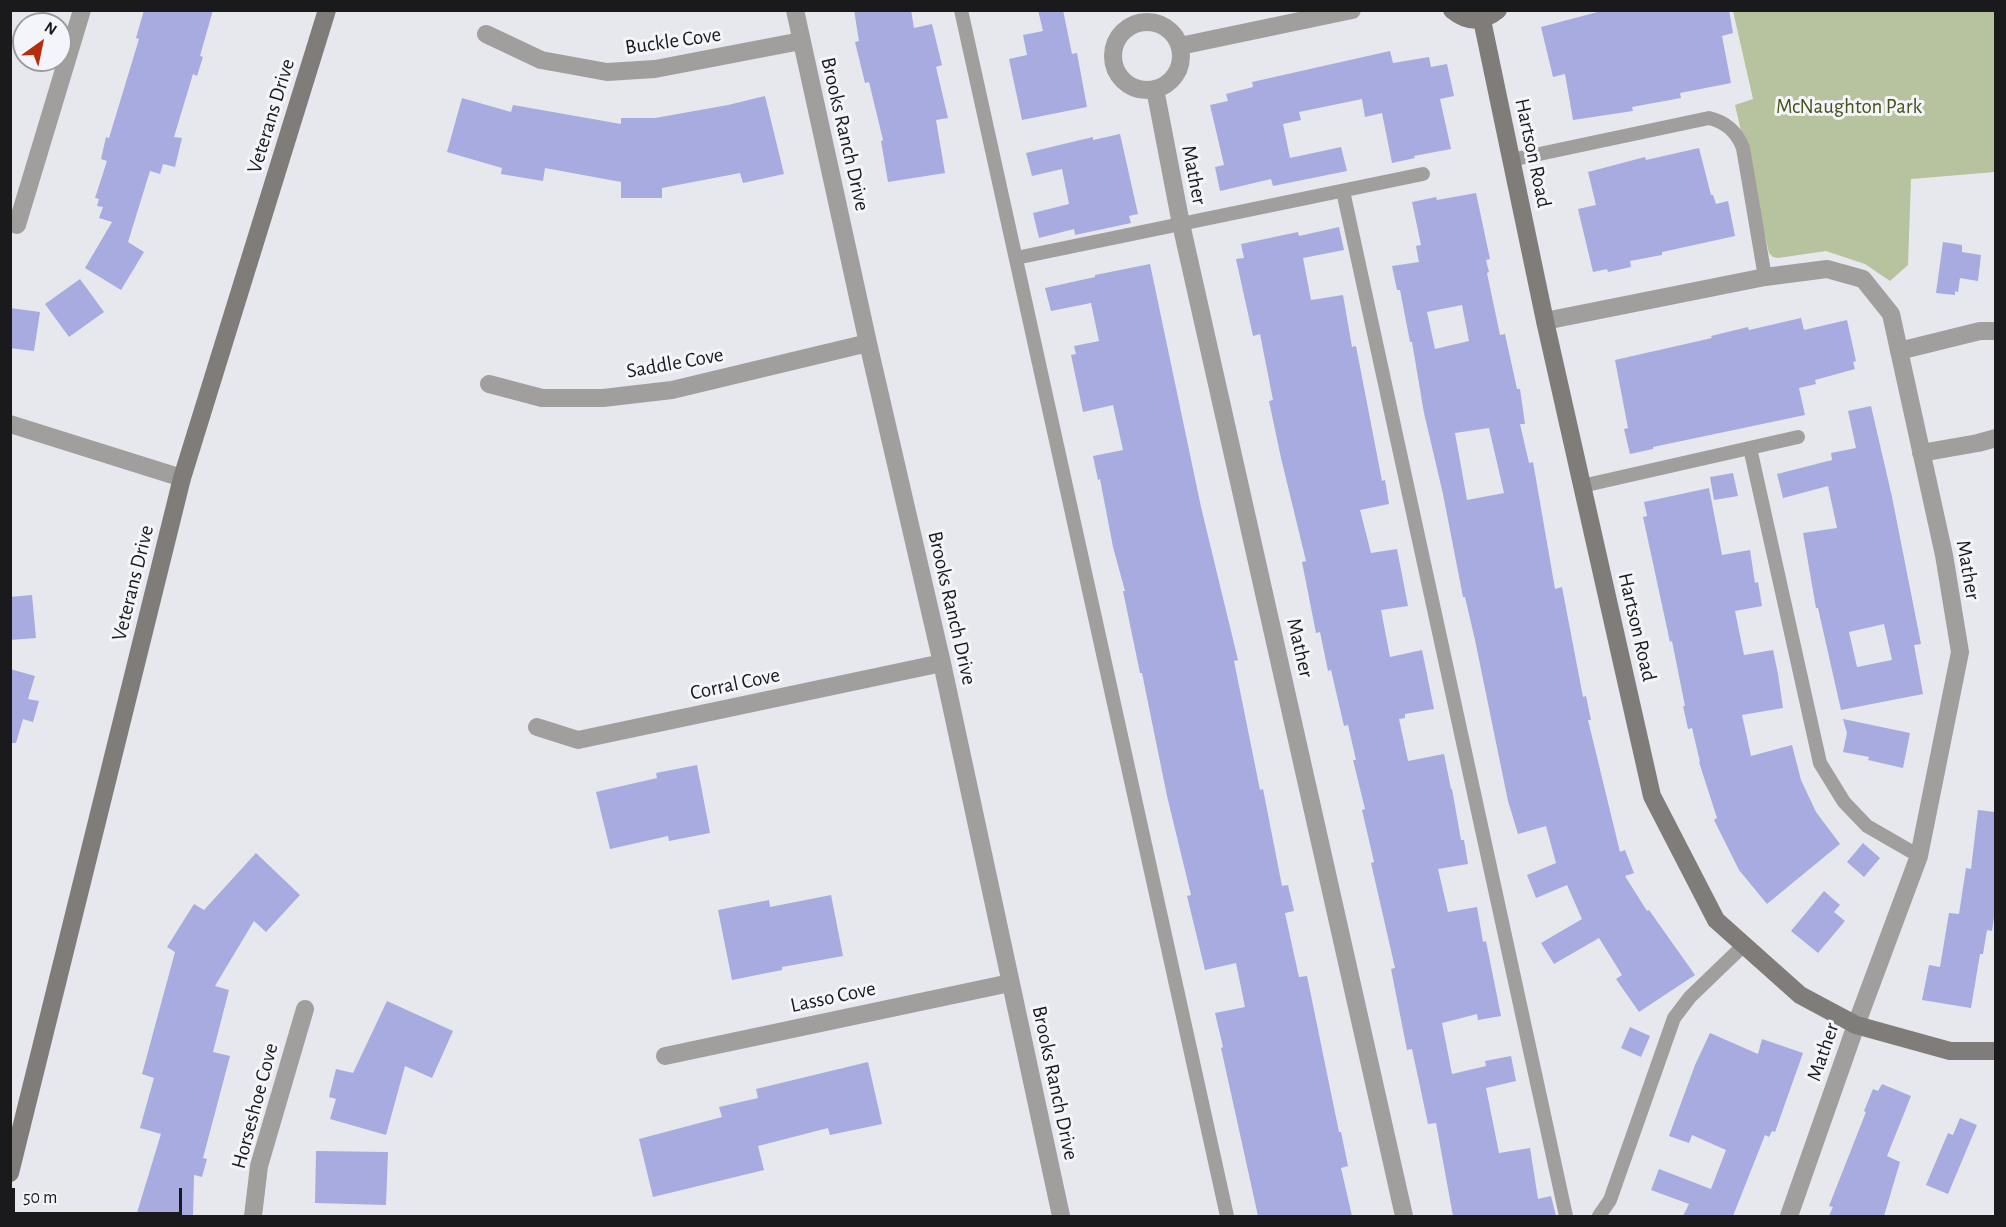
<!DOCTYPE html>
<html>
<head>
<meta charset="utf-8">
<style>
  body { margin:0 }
  #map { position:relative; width:2006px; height:1227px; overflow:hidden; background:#e7e8ed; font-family:"Alegreya Sans",sans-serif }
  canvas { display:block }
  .frame { position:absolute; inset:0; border:12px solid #1a1a1c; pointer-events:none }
  .north { position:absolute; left:12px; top:12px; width:60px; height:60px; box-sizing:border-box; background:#f4f5fa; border:2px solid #9d9da1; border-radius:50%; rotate:33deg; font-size:16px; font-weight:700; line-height:24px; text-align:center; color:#1a1a1c }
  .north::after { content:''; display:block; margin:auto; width:21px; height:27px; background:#b82d0e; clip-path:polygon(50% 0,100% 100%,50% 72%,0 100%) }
  .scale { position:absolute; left:12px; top:1188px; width:170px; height:27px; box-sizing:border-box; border:3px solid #1a1a1c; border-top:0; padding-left:8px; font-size:18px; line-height:21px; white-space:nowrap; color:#1a1a1c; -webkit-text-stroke:4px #f4f5fa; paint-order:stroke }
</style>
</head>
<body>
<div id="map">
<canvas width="2006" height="1227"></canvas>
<div class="frame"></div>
<div class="north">N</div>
<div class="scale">50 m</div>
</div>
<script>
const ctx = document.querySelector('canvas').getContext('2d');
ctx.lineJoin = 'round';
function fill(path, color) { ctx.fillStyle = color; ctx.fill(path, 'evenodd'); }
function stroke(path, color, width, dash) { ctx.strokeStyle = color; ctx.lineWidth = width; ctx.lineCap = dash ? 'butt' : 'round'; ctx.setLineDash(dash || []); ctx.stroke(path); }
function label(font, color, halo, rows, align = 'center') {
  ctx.font = font + ' "Alegreya Sans",sans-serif'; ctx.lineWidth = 6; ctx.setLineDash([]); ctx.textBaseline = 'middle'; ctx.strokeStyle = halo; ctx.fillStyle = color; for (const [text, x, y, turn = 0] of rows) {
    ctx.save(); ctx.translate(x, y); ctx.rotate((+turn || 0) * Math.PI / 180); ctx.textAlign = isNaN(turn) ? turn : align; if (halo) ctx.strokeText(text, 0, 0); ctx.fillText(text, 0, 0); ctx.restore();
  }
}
const green = new Path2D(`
  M1733 11H1995V172L1911 179 1908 265 1890 281 1865 264 1826 251 1778 258 1773 257 1769 253 1735 105 1753 99Z`);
const building = new Path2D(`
  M144 10H213L200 56 203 57 197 76 193 74 174 137 182 138 175 167 163 164 160 174 150 171 128 242 144 252 121 290 85 268 112 222 99 218 103 207 97 206 99 199 95 198 107 161 101 159 106 137 109 138 139 39 136 38Z
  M854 10H911L914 28 932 24 942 65 936 67 948 118 936 120 945 173 888 182 881 141 883 140 869 82 865 83 855 42 859 41Z
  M1038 10H1063L1072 54 1077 53 1087 107 1022 120 1009 59 1027 55 1023 35 1043 31Z
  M1605 10H1729L1733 33 1722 36 1731 83 1680 93 1681 98 1632 107 1633 111 1573 120 1565 74 1553 77 1541 27Z
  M1390 51 1393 63 1429 57 1431 67 1447 64 1454 96 1440 99 1451 149 1414 156 1415 158 1392 163 1382 113 1365 117 1362 99 1299 112 1301 120 1283 124 1290 158 1341 147 1347 171 1273 186 1271 179 1220 191 1215 167 1224 165 1210 105 1228 101 1226 94 1253 87 1252 82Z
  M765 96 784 174 743 183 740 173 662 188V198H621V182L545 168 543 181 501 174 502 168 447 152 462 98 511 112 513 105 621 124V118H655L728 105Z
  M1120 134 1138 214 1129 216 1131 223 1075 235 1074 229 1039 238 1033 213 1069 204 1062 169 1032 176 1026 153 1093 137V140Z
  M1699 148 1711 195H1713L1716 204 1728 201 1735 236 1662 252V255L1630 261 1631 267 1608 272 1607 269 1593 272 1578 209 1596 205 1588 172 1645 157 1646 160Z
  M1476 193 1490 259 1486 260 1489 272 1487 273 1500 335 1505 334 1517 389H1520L1525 424H1520L1529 463 1533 462 1555 589 1562 587 1583 697 1586 696 1591 720H1588L1620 852 1625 850 1634 873 1625 876 1647 911 1649 910 1695 975 1639 1012 1616 979 1622 975 1599 938 1554 964 1541 943 1582 919 1567 885 1536 898 1527 875 1556 863 1546 826 1518 834 1508 801 1475 640 1465 597H1463L1443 494 1424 413 1412 342H1410L1400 290H1397L1392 266 1419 262 1416 246 1421 245 1412 202 1436 197 1437 200ZM1462 305 1469 341 1435 349 1427 312ZM1489 428 1504 493 1467 500 1455 433Z
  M1339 227 1344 250 1303 258 1311 300 1343 295 1352 347 1356 346 1382 481 1385 480 1389 504 1360 510 1371 553 1397 549 1408 606 1381 610 1390 657 1422 650 1434 709 1405 714V718L1399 719 1408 761 1444 754 1451 789H1452L1461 840H1464L1468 864 1438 869 1448 912 1477 907 1483 942 1486 941 1501 1016 1478 1020 1477 1014 1442 1023 1452 1074 1486 1066 1485 1061 1511 1056 1516 1081 1486 1088 1499 1153 1530 1148 1538 1199 1551 1196 1556 1216H1453L1436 1123 1428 1124 1412 1049 1407 1050 1391 969 1395 968 1371 863 1374 862 1362 810 1365 809 1353 760H1356L1348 725 1344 726 1331 670 1328 671 1320 632 1316 633 1302 562 1306 561 1281 458 1269 401 1273 400 1260 334 1253 336 1236 259 1244 258 1241 244 1298 232 1299 236Z
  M1943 242 1962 245V252L1981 255 1978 281 1960 278 1958 292 1955 291V295L1936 293Z
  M1150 264 1201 507 1238 660 1234 661 1260 790 1263 789 1282 886 1288 885 1294 911 1285 913 1293 950 1299 977 1307 976 1339 1132H1341L1348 1166 1341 1168 1352 1216H1258L1221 1048 1223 1047 1215 1013 1245 1007 1236 963 1205 970 1187 896 1191 895 1167 796 1142 673H1140L1123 591H1125L1113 547 1100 479 1098 480 1093 456 1123 450 1113 405 1083 412 1071 355 1076 354 1074 346 1099 341 1091 303 1051 311 1045 288 1095 277V275Z
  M80 279 104 312 69 337 45 304Z
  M10 308 40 312 34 351 10 348Z
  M1801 318 1804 330 1847 320 1856 361 1853 362 1855 369 1815 380 1816 384 1799 388 1805 415 1653 447V449L1630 454 1624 429 1628 428 1615 360 1712 338 1711 336 1748 327 1749 330Z
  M1871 406 1892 497 1921 644 1914 645 1923 694 1841 710 1818 608H1816L1803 533 1837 528 1828 486 1783 498 1777 474 1832 460 1831 453 1856 448 1848 411ZM1884 624 1892 660 1857 667 1849 632Z
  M1733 473 1738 496 1714 500 1710 477Z
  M1709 488 1722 555 1750 550 1755 583 1758 582 1762 606 1735 611 1744 655 1773 650 1778 674 1783 708 1742 715 1751 756 1792 745 1801 780 1816 812 1840 844 1767 904 1739 870 1714 820 1717 818 1699 762H1700L1692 728 1688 729 1683 706H1685L1672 641 1670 642 1643 517 1647 516 1644 502Z
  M32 595 36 638 10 640V597Z
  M10 669 35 676 28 699 39 701 33 722 23 719 16 743H10Z
  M1843 719 1910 733 1903 768 1868 760 1869 757 1843 752 1847 733Z
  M697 765 710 833 669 841 668 836 610 849 596 792 657 778 656 773Z
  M1978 810 1995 812V911L1992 931 1987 930 1983 954H1980L1971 1008 1922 1000 1929 965 1940 967 1949 913 1959 914 1966 868 1971 869Z
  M1863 843 1880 858 1864 877 1847 862Z
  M256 853 300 895 266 932 254 921 215 986 229 990 213 1052 230 1056 203 1158 207 1159 202 1177 194 1175 193 1216H136L161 1134 140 1128 154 1078 142 1074 175 952 167 947 194 904 204 910Z
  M1824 891 1840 905 1834 912 1845 921 1818 953 1791 931Z
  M831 895 843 956 782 967V970L732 980 718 910 769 900 770 907Z
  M387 1001 453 1031 432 1078 405 1066 386 1135 330 1119 336 1099 329 1097 336 1069 353 1073Z
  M1630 1027 1650 1036 1641 1057 1621 1048Z
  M1710 1033 1758 1054 1762 1039 1803 1053 1775 1132 1772 1131 1769 1137 1765 1135 1733 1216H1683L1689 1204 1651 1190 1659 1169 1711 1189 1726 1150 1692 1135 1689 1143 1669 1136 1695 1065Z
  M868 1062 882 1124 830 1135 828 1128 758 1146 764 1170 653 1197 639 1139 722 1117 719 1107 758 1098 756 1089Z
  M1882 1084 1911 1096 1887 1156 1900 1162 1884 1216H1829L1833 1207 1829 1206 1866 1112 1864 1111 1873 1089 1878 1091Z
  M1960 1118 1977 1125 1948 1194 1926 1185 1948 1133 1953 1135Z
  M316 1151 388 1152 386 1205 315 1203Z`);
const lane = new Path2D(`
  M961 10 1227 1216
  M1511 160 1709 118C1726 122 1737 132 1743 148L1765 277
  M1343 191 1566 1216
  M1016 258 1423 174
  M1750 448 1820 763 1844 802 1867 826 1919 856
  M1582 486 1798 437
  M1599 1216 1610 1200 1674 1018 1690 997 1744 945`);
const street = new Path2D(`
  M795 10 868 343 942 663 1061 1216
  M1113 56a34 34 0 1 1 68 0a34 34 0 1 1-68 0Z
  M486 34 541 60 607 72 655 69 801 41
  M1180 46 1352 10
  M1155 89 1181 224 1404 1216
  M10 222 17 225 82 10
  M1545 321 1765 277 1827 269 1863 279 1891 314 1944 555 1960 652 1919 856 1856 1025 1789 1216
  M1899 351 1980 331H1996
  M489 384 542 398H603L672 390 868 343
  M10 424 182 478
  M1921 453 1978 443 1996 438
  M537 727 578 740 942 663
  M665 1056 1010 983
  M253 1216 259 1166 305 1009`);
const secondary = new Path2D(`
  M1452 10C1468 23 1482 23 1498 10
  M1482 20 1545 321 1652 796 1716 920 1800 995 1856 1025 1950 1051H1996
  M10 1173 182 478 327 10`);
const streetNames = [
  ["Buckle Cove",673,41,-8],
  ["Veterans Drive",271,116,-73],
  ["Brooks Ranch Drive",845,134,77],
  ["Hartson Road",1533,153,78],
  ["Mather",1194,175,79],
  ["Saddle Cove",675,363,-10],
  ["Mather",1968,570,80],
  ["Veterans Drive",133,583,-76],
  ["Brooks Ranch Drive",952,608,77],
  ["Hartson Road",1637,627,77],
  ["Mather",1300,648,77],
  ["Corral Cove",735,684,-12],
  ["Lasso Cove",833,997,-12],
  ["Mather",1823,1052,-71],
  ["Brooks Ranch Drive",1055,1083,78],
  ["Horseshoe Cove",255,1106,-75]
];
const parkNames = [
  ["McNaughton Park",1849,107]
];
fill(green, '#b7c29e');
fill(building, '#a7abdf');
stroke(lane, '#a19f9e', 14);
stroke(street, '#a19f9e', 18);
stroke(secondary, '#7f7c7a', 18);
label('21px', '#1a1a1c', '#f4f5fa', streetNames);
label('21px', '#475419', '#f4f5fa', parkNames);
</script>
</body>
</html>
